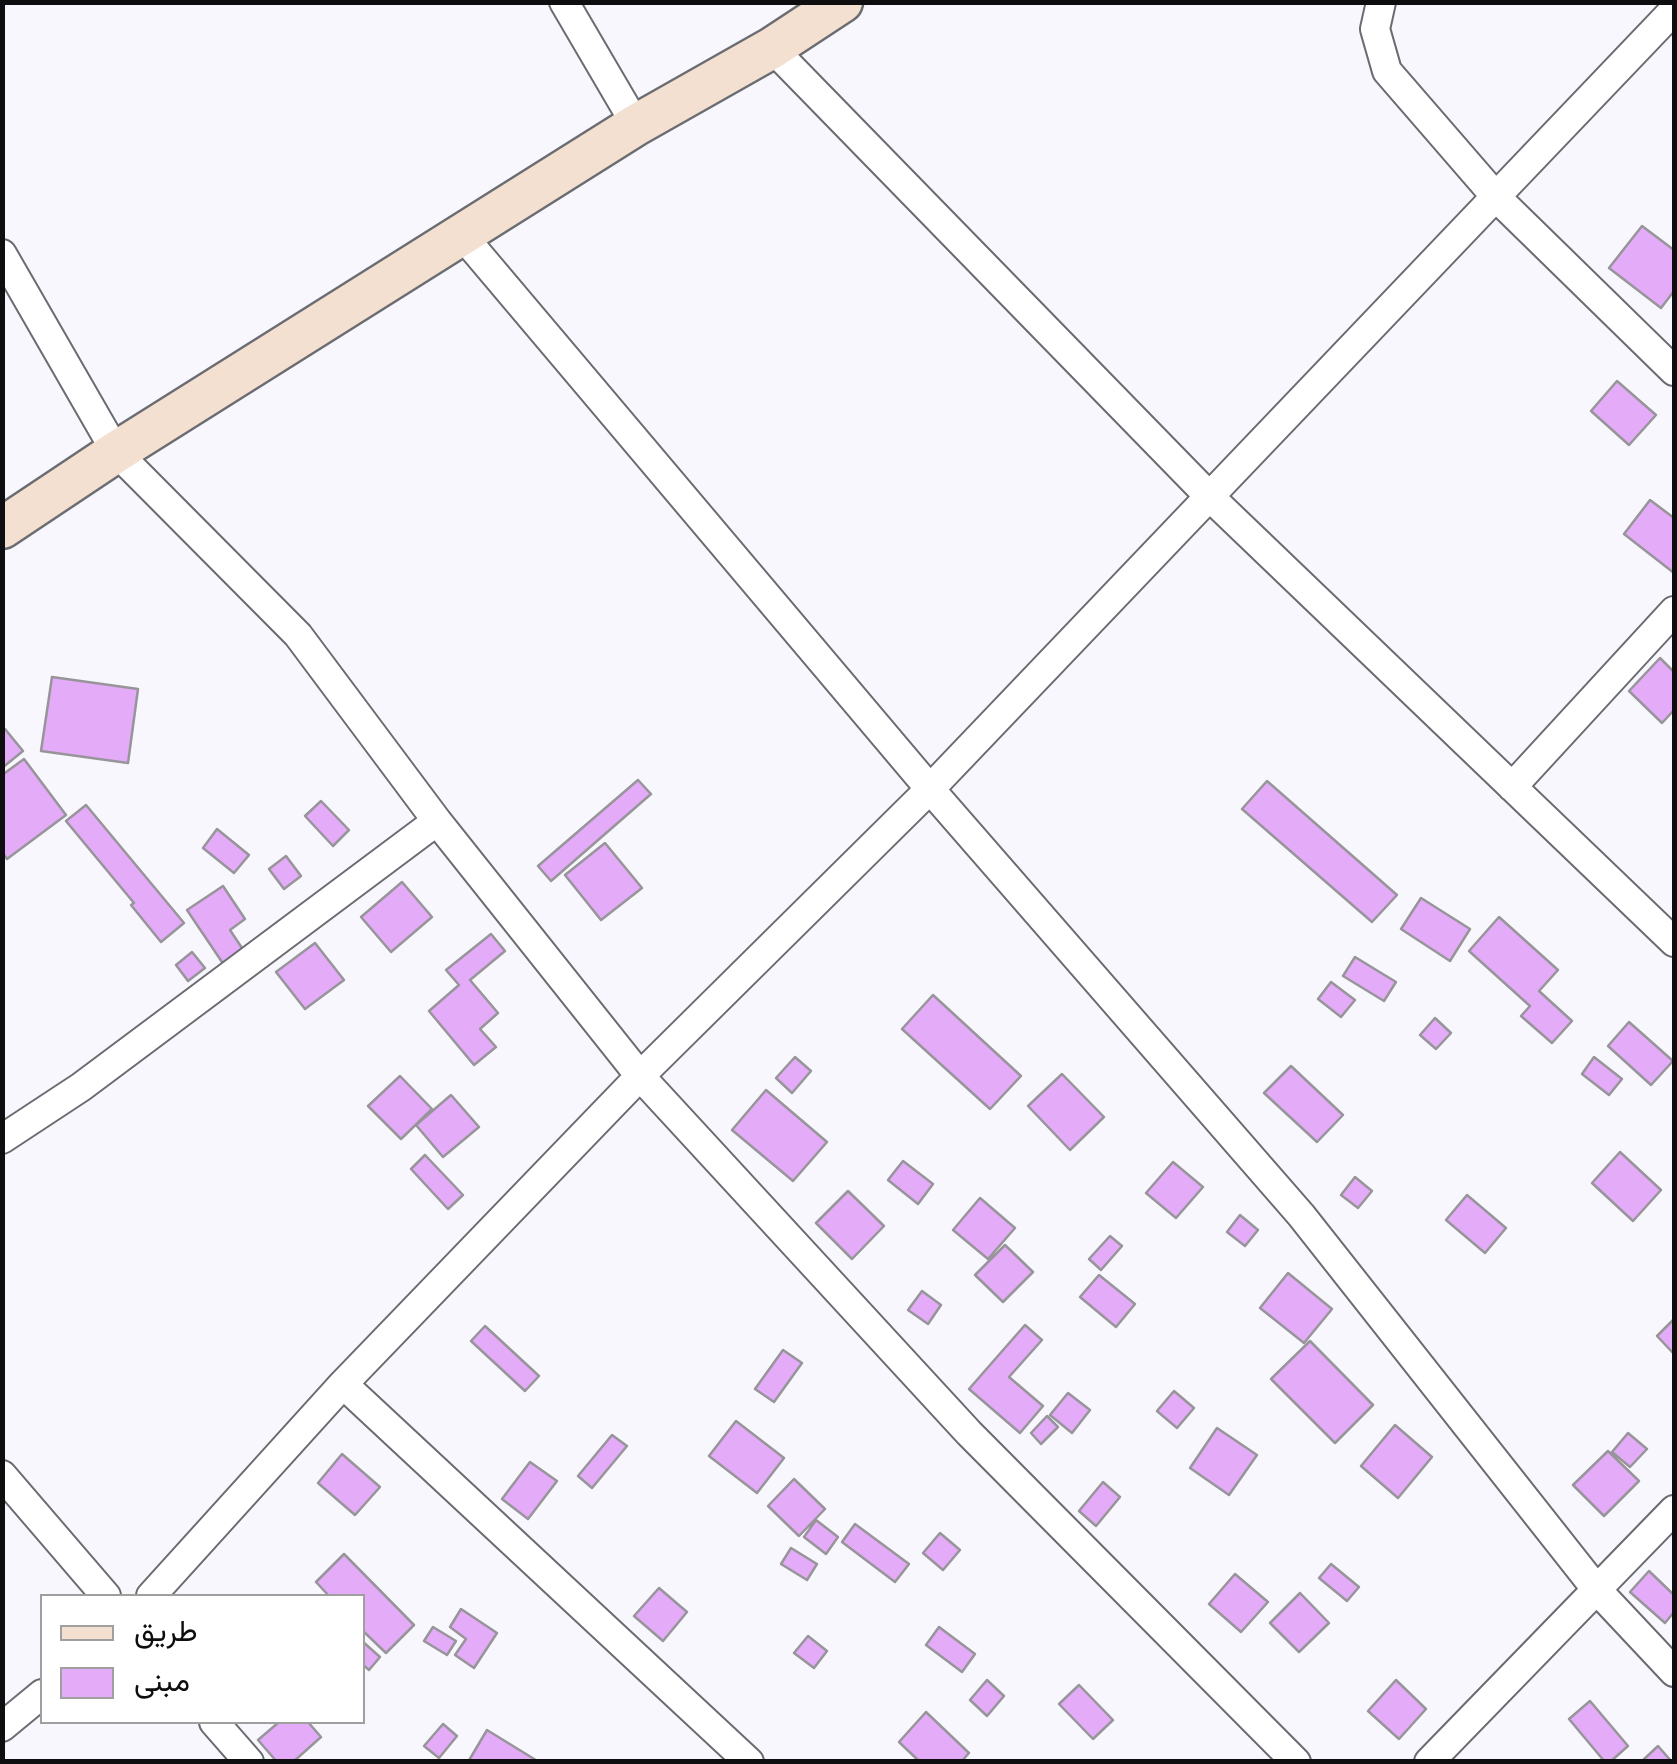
<!DOCTYPE html>
<html>
<head>
<meta charset="utf-8">
<style>
  body { margin:0 }
  #map { position:relative; width:1677px; height:1764px; overflow:hidden; background:#f7f7fd; font-family:"Playfair Display",Vazirmatn,serif }
  canvas { display:block }
  .frame { position:absolute; inset:0; border:5px solid #0e0e10; pointer-events:none }
  .legend { position:absolute; left:40px; top:1594px; width:325px; height:130px; box-sizing:border-box; background:#fff; border:2px solid #9f9f9f; margin:0; padding:12px 18px; list-style:none; font-size:30px; color:#0e0e10 }
  .legend li { display:flex; align-items:center; gap:20px; height:50px }
  .legend b { width:50px; border:2px solid #9f9f9f }
</style>
</head>
<body>
<div id="map">
<canvas width="1677" height="1764"></canvas>
<div class="frame"></div>
<ul class="legend">
<li><b style="height:12px;background:#f3e0d0"></b>طريق</li>
<li><b style="height:28px;background:#e4abf9"></b>مبنى</li>
</ul>
</div>
<script>
const ctx = document.querySelector('canvas').getContext('2d');
ctx.lineJoin = 'round';
function fill(path, color) { ctx.fillStyle = color; ctx.fill(path, 'evenodd'); }
function stroke(path, color, width, dash) { ctx.strokeStyle = color; ctx.lineWidth = width; ctx.lineCap = dash ? 'butt' : 'round'; ctx.setLineDash(dash || []); ctx.stroke(path); }
const building = new Path2D(`
  M1642 226 1674 250V291L1661 308 1609 268Z
  M1617 381 1656 415 1629 445 1591 411Z
  M1650 500 1674 518V573L1624 534Z
  M1660 658 1674 672V710L1662 723 1629 691Z
  M52 677 138 689 128 763 41 751Z
  M5 729 23 751 2 768V731Z
  M24 759 66 815 7 859 2 852V775Z
  M638 780 651 794 551 881 538 866Z
  M1267 781 1397 895 1372 922 1242 809Z
  M321 801 349 830 333 846 305 816Z
  M86 805 184 923 161 942 131 905 134 903 66 821Z
  M217 829 249 855 234 873 203 848Z
  M605 843 642 888 601 920 565 875Z
  M286 856 301 876 284 889 269 869Z
  M402 882 432 917 391 952 361 917Z
  M223 886 245 919 230 930 244 951 224 965 187 910Z
  M1421 898 1470 929 1450 961 1401 929Z
  M1499 917 1558 970 1539 991 1572 1021 1552 1043 1521 1016 1530 1006 1469 951Z
  M491 934 505 951 470 980 498 1013 480 1029 496 1047 474 1065 429 1011 459 985 446 970Z
  M315 943 344 980 305 1009 276 972Z
  M192 952 205 968 188 981 176 965Z
  M1355 957 1396 982 1384 1001 1343 976Z
  M1331 982 1355 1000 1341 1017 1318 999Z
  M933 995 1021 1076 990 1109 902 1029Z
  M1435 1018 1451 1033 1436 1049 1420 1035Z
  M1629 1022 1673 1061 1651 1085 1608 1046Z
  M795 1057 811 1071 792 1093 776 1078Z
  M1594 1057 1622 1079 1609 1095 1582 1074Z
  M1291 1066 1343 1115 1317 1142 1264 1093Z
  M1062 1074 1104 1117 1070 1150 1028 1106Z
  M400 1076 432 1109 401 1139 368 1106Z
  M766 1090 827 1142 793 1181 732 1130Z
  M451 1095 479 1127 443 1157 416 1125Z
  M1620 1152 1661 1190 1633 1221 1592 1183Z
  M425 1155 463 1195 448 1209 411 1169Z
  M903 1161 933 1184 918 1204 888 1180Z
  M1173 1162 1203 1187 1176 1218 1146 1193Z
  M1355 1177 1372 1191 1358 1208 1341 1195Z
  M848 1191 884 1226 852 1259 816 1223Z
  M1467 1195 1506 1228 1485 1253 1446 1220Z
  M980 1198 1015 1228 988 1259 953 1230Z
  M1240 1215 1258 1230 1245 1246 1227 1232Z
  M1110 1236 1122 1246 1101 1270 1089 1259Z
  M1005 1245 1033 1272 1003 1302 975 1275Z
  M1288 1273 1332 1309 1304 1343 1260 1308Z
  M1099 1275 1135 1304 1116 1327 1080 1297Z
  M922 1291 941 1305 928 1324 908 1310Z
  M1674 1319V1354L1657 1336Z
  M1025 1325 1042 1340 1009 1377 1043 1406 1020 1433 969 1389Z
  M485 1326 539 1376 525 1391 471 1341Z
  M1310 1341 1373 1405 1335 1443 1271 1379Z
  M783 1350 802 1363 774 1402 755 1389Z
  M1174 1391 1194 1408 1177 1428 1157 1411Z
  M1068 1393 1090 1410 1072 1433 1050 1415Z
  M1047 1416 1058 1427 1041 1444 1031 1433Z
  M736 1421 784 1458 757 1493 709 1456Z
  M1395 1425 1432 1457 1398 1498 1361 1466Z
  M1217 1428 1257 1455 1229 1495 1190 1468Z
  M1628 1433 1647 1449 1630 1467 1612 1452Z
  M612 1435 627 1446 592 1488 578 1476Z
  M1608 1451 1639 1481 1604 1516 1573 1485Z
  M342 1454 380 1487 355 1515 318 1483Z
  M530 1462 557 1481 528 1519 502 1499Z
  M794 1479 825 1509 799 1536 768 1506Z
  M1103 1482 1120 1497 1096 1526 1079 1511Z
  M816 1520 838 1537 826 1554 804 1537Z
  M855 1524 909 1564 895 1582 842 1542Z
  M940 1533 960 1550 943 1570 923 1553Z
  M791 1548 817 1564 807 1580 781 1564Z
  M344 1554 414 1625 386 1653 362 1630V1596H329L316 1582Z
  M1331 1564 1359 1587 1347 1601 1319 1578Z
  M1649 1571 1674 1595V1612L1665 1623 1630 1592Z
  M1235 1574 1268 1602 1241 1632 1209 1604Z
  M659 1588 687 1612 663 1641 634 1616Z
  M1300 1593 1329 1623 1299 1652 1270 1623Z
  M461 1609 497 1633 474 1668 455 1655 466 1639 450 1627Z
  M433 1627 456 1641 447 1655 424 1641Z
  M939 1627 975 1654 962 1672 926 1645Z
  M808 1636 827 1651 814 1668 794 1653Z
  M362 1641 380 1657 369 1670 362 1664Z
  M987 1680 1004 1696 987 1716 970 1700Z
  M1396 1680 1426 1709 1399 1739 1368 1711Z
  M1079 1685 1113 1720 1093 1739 1059 1704Z
  M1590 1701 1628 1746 1610 1762H1605L1569 1719Z
  M926 1712 969 1753 961 1762H920L899 1742Z
  M279 1722H308L321 1737 293 1762H277L258 1740Z
  M443 1724 457 1736 439 1758 424 1746Z
  M487 1730 539 1762H468Z
  M1658 1746 1672 1762H1641Z`);
const minor = new Path2D(`
  M564 2 636 125
  M1381 2 1375 29 1387 71 1497 198 1674 371
  M772 48 1209 496 1674 942
  M462 235 930 789 1301 1215 1597 1590 1674 1672
  M2 254 116 452 298 635 437 821 640 1076 969 1433 1296 1762
  M1512 787 1674 611
  M2 1139 81 1087 437 821
  M343 1384 749 1762
  M2 1475 106 1596
  M151 1596 343 1384 640 1076 930 789 1674 10
  M214 1722 249 1762
  M2 1727 42 1694
  M1429 1762 1674 1510`);
const secondary = new Path2D(`
  M2 528 116 452 636 125 772 48 842 2`);
fill(building, '#e4abf9');
stroke(building, '#98959a', 2.5);
stroke(minor, '#6b6c71', 32);
stroke(secondary, '#6b6c71', 45);
stroke(minor, '#fff', 28);
stroke(secondary, '#f3e0d0', 40);
</script>
</body>
</html>
